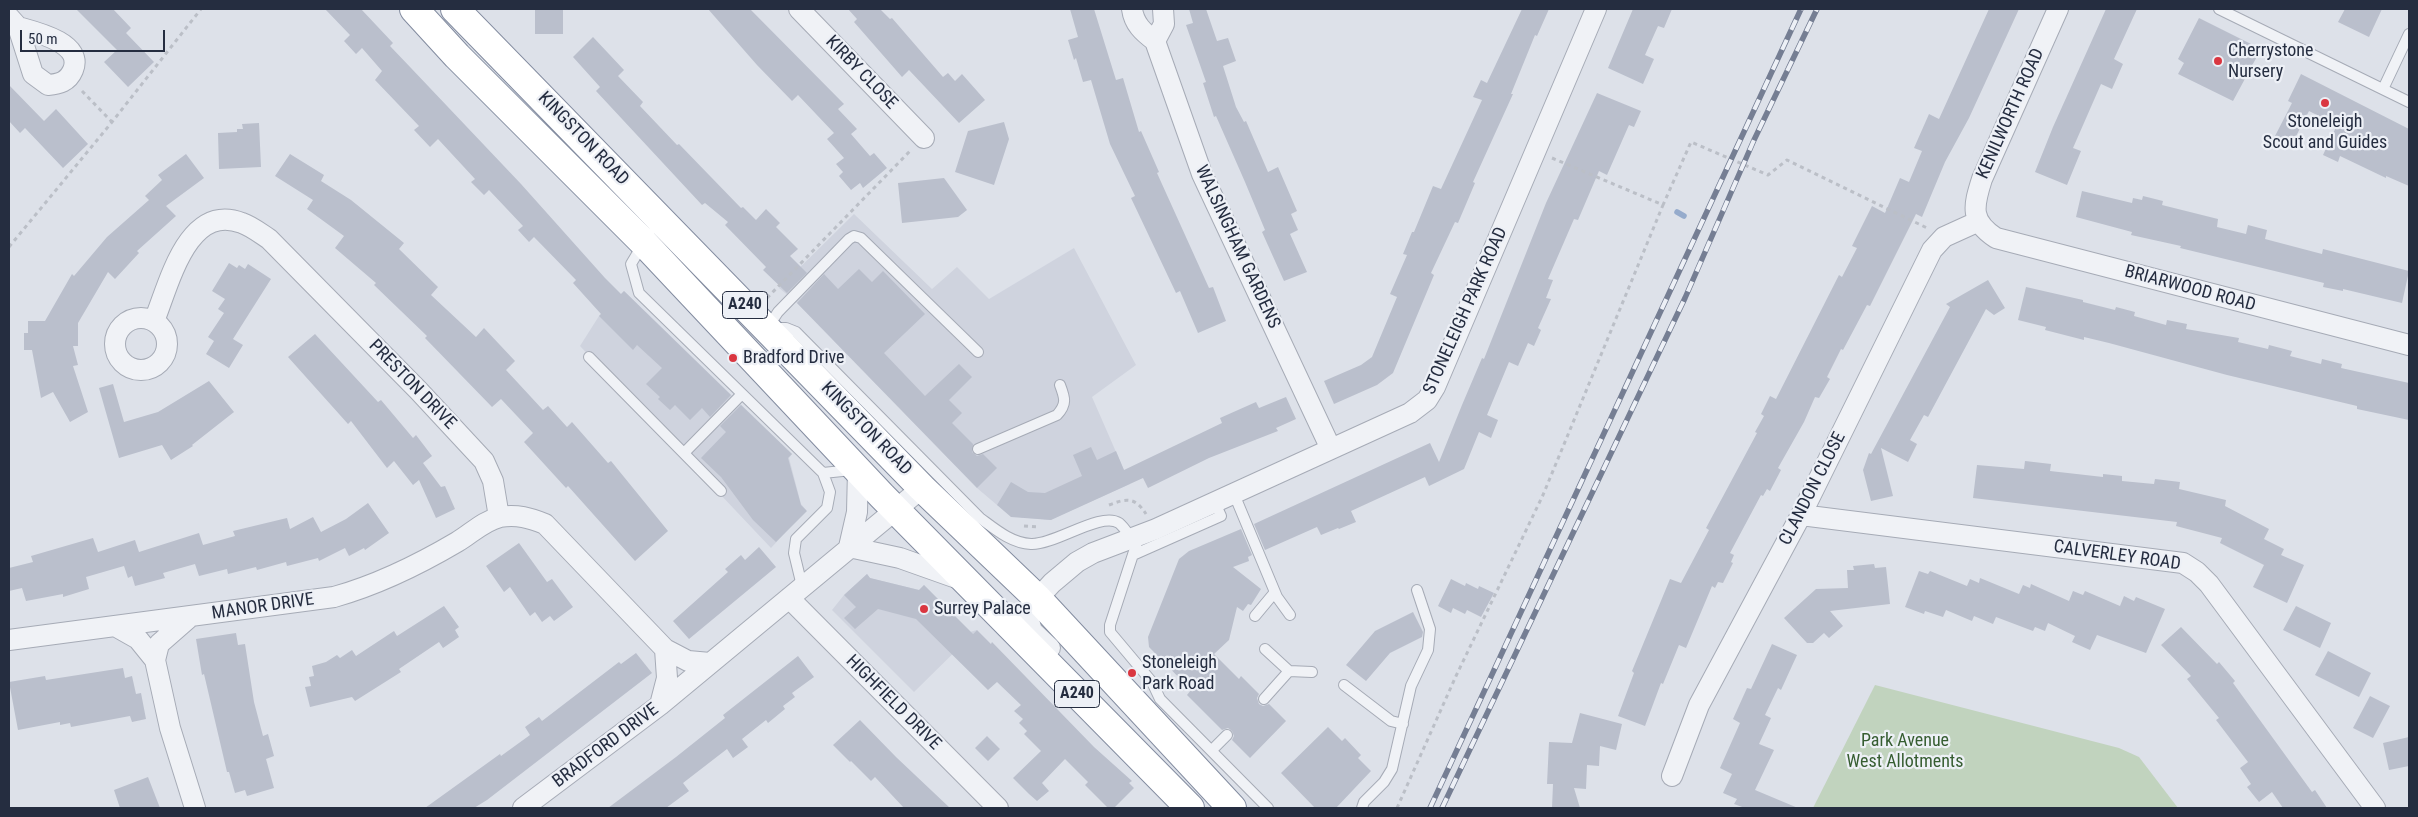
<!DOCTYPE html>
<html>
<head>
<meta charset="utf-8">
<style>
  body { margin:0 }
  #map { position:relative; width:2418px; height:817px; overflow:hidden; background:#dde1e9; font-family:"Roboto Condensed",sans-serif }
  canvas { display:block }
  .frame { position:absolute; inset:0; border:10px solid #252d40; pointer-events:none }
  .scale { position:absolute; left:20px; top:30px; width:145px; height:22px; box-sizing:border-box; border:2px solid #252d40; border-top:0; padding-left:6px; font-size:15px; line-height:18px; white-space:nowrap; color:#252d40; -webkit-text-stroke:4px #edf0f6; paint-order:stroke }
</style>
</head>
<body>
<div id="map">
<canvas width="2418" height="817"></canvas>
<div class="frame"></div>
<div class="scale">50 m</div>
</div>
<script>
const ctx = document.querySelector('canvas').getContext('2d');
ctx.lineJoin = 'round';
function fill(path, color) { ctx.fillStyle = color; ctx.fill(path, 'evenodd'); }
function stroke(path, color, width, dash) { ctx.strokeStyle = color; ctx.lineWidth = width; ctx.lineCap = dash ? 'butt' : 'round'; ctx.setLineDash(dash || []); ctx.stroke(path); }
function label(font, color, halo, rows, align = 'center') {
  ctx.font = font + ' "Roboto Condensed",sans-serif'; ctx.lineWidth = 4.5; ctx.setLineDash([]); ctx.textBaseline = 'middle'; ctx.strokeStyle = halo; ctx.fillStyle = color; for (const [text, x, y, turn = 0] of rows) {
    ctx.save(); ctx.translate(x, y); ctx.rotate((+turn || 0) * Math.PI / 180); ctx.textAlign = isNaN(turn) ? turn : align; if (halo) ctx.strokeText(text, 0, 0); ctx.fillText(text, 0, 0); ctx.restore();
  }
}
const built = new Path2D(`
  M854 214 932 289 957 267 989 299 1074 248 1136 365 1092 397 1130 484 1050 520 1019 517 997 505 977 488 795 301 779 288Z
  M624 291 792 454 789 458 801 504 806 510 771 548 580 346 599 316Z
  M867 574 870 578 919 590 924 585 970 632 977 630 914 692 832 610 844 595Z`);
const green = new Path2D(`
  M1875 685 2119 748 2139 757 2178 808H1813Z`);
const stream = new Path2D(`
  M1677 212 1684 216`);
const building = new Path2D(`
  M76 9H113L131 28 126 33 154 62 128 87 104 62 117 50Z
  M325 9H361L393 43 390 46 411 68 521 184 605 278 621 294 624 291 731 395 710 417 702 408 690 420 675 405 670 410 658 399 660 397 646 384 662 368 637 345 633 350 599 316 601 314 573 283 576 280 534 237 529 242 518 230 523 226 489 190 484 195 471 182 475 179 438 139 430 147 414 130 419 126 375 80 382 71 362 48 356 54 344 41 350 35Z
  M535 9H563V34H535Z
  M708 9H750L844 104 838 109 857 129 851 134 870 156 874 153 887 168 863 188 860 183 851 190 839 176 843 172 836 164 844 158 827 139 834 133 798 95 792 101 757 65Z
  M848 9H880L890 19 892 18 943 77 948 73 955 81 962 74 985 100 959 123 909 70 902 77 854 22 857 19Z
  M1070 9H1094L1116 80 1123 78 1139 132 1141 131 1159 172 1157 173 1209 288 1213 287 1226 321 1198 333 1180 291 1176 293 1131 198 1135 196 1110 144 1091 80 1083 82 1076 58 1074 60 1068 40 1078 37Z
  M1189 9H1206L1217 41 1228 38 1236 61 1223 66 1236 107 1244 122 1246 121 1268 172 1278 167 1297 211 1291 214 1298 230 1290 234 1307 272 1284 281 1262 232 1265 230 1245 182 1216 116 1214 117 1203 83 1206 82 1186 25 1193 23Z
  M1522 9H1549L1537 36 1535 35 1511 94H1513L1473 182 1475 183 1458 223 1455 222 1431 273 1434 275 1393 373 1377 385 1334 404 1324 381 1361 365 1372 357 1397 297 1390 294 1407 255 1403 254 1412 232H1414L1433 186 1441 189 1482 100 1473 97 1481 80 1487 83Z
  M1633 9H1672L1664 28 1658 26 1645 55 1654 59 1643 84 1608 68Z
  M1989 9H2019L1969 118 1945 162 1922 217 1916 214 1870 306 1867 305 1843 350 1841 349 1827 377 1830 379 1819 398 1815 397 1804 422 1778 468 1781 470 1770 491 1767 489 1763 496 1761 495 1730 553 1734 555 1731 562 1733 563 1723 583 1718 582 1715 588 1712 586 1686 648 1679 645 1663 684 1661 683 1645 726 1618 716 1634 673 1632 671 1670 579 1681 583 1709 530 1706 528 1757 433 1755 432 1764 416 1761 414 1770 396 1776 399 1839 275 1842 277 1857 248 1852 246 1872 206 1885 213 1900 178 1909 182 1922 151 1914 148 1929 114 1939 119Z
  M2106 9H2137L2114 59 2123 64 2112 89 2101 84 2073 148 2081 151 2067 185 2035 172 2053 127Z
  M2345 9H2382L2369 37 2338 22Z
  M2199 18 2261 49 2233 101 2178 74 2184 63 2178 59Z
  M593 37 624 70 618 76 643 102 640 106 677 145 679 144 741 208 743 207 756 220 766 209 780 223 776 227 798 249 790 256 807 273 787 293 763 270 766 267 725 225 728 222 705 203 702 205 596 91 600 87 573 57Z
  M2301 74 2409 129V186L2386 176V178L2340 156 2338 162 2323 155 2337 125 2309 111 2292 144 2275 136 2292 103 2288 101Z
  M9 85 44 121 56 109 88 144 63 168 25 128 20 133 9 121Z
  M1597 93 1641 111 1634 127 1629 125 1607 175 1599 171 1578 220 1574 219 1548 279 1553 280 1546 298 1551 299 1538 328 1541 330 1534 346 1528 343 1518 366 1509 362 1487 415 1498 420 1491 438 1479 432 1464 469 1429 486 1425 477 1351 511 1356 522 1339 529 1338 528 1321 535 1317 527 1265 550 1254 524 1430 443 1439 462 1462 405 1482 358 1484 359 1546 203Z
  M1004 122 1009 139 994 185 955 172 968 131Z
  M259 123 261 167 219 169 218 133 237 132V129H243L242 124Z
  M186 154 204 178 166 206 176 216 137 251 139 253 115 279 108 272 78 323V346H73L78 365 73 366 88 412 70 422 53 392 41 398 32 350H24V333H28V321H45L72 274 74 276 107 237 149 200 145 196 162 180 158 175Z
  M290 154 324 175 321 181 351 200 404 243 399 249 438 287 431 295 476 337 484 328 515 361 506 370 543 410 548 406 567 427 572 422 608 463 611 461 668 531 635 561 568 486 566 488 524 442 533 433 501 399 492 407 425 338 427 336 374 285 376 283 335 248 344 236 307 209 313 200 275 176Z
  M944 178 967 210 958 217 902 223 898 183Z
  M2082 191 2132 203 2133 198 2142 200 2143 196 2163 201 2162 205 2218 219 2217 227 2246 234 2248 225 2267 230 2265 239 2322 254 2323 249 2409 271 2402 303 2343 289V291L2323 287 2324 283 2180 248 2181 246 2131 235 2132 232 2076 217Z
  M229 263 237 268 239 265 245 269 248 264 271 279 233 339 243 345 229 368 206 354 214 341 208 337 224 313 218 309 225 299 212 291Z
  M859 269 872 282 883 271 925 314 884 353 925 396 959 364 972 377 949 400 962 413 952 423 973 444 972 452 977 456 983 454 997 468 977 488 797 303 824 274 838 289Z
  M1988 280 2005 308 1994 315 1986 309 1928 417 1924 415 1910 440 1917 444 1908 462 1881 448 1893 496 1871 501 1863 470 1869 453 1871 454 1950 307 1946 304Z
  M2026 287 2083 300V302L2115 310 2116 307 2135 312 2134 316 2166 325 2167 320 2187 324 2186 329 2239 338 2238 342 2268 349 2269 345 2292 351 2290 356 2321 364 2322 359 2342 364 2341 368 2409 383V420L2357 409V406L2227 375 2109 343 2084 337V340L2045 330 2046 327 2018 320Z
  M315 334 378 402 381 400 413 438 416 435 432 456 423 463 441 487 445 486 455 509 436 518 419 480 413 485 394 461 387 468 351 421 348 424 288 357Z
  M209 381 234 412 192 445 193 446 171 460 162 445 119 458 99 388 113 384 124 422 158 412Z
  M1286 397 1296 419 1276 428 1278 431 1209 458 1148 488 1143 478 1051 520 1011 517 997 505 1011 482 1028 492 1045 493 1082 476 1073 455 1091 447 1097 460 1116 451 1124 470 1222 423 1220 418 1256 402 1259 408Z
  M741 405 792 454 788 458 801 505 807 511 776 542 753 520 721 477 701 458 726 432 720 426Z
  M2025 461 2051 464 2050 471 2103 477V474L2122 476V481L2154 484 2155 479 2180 482 2179 489 2226 500 2225 506 2269 529 2264 539 2284 549 2281 555 2304 565 2287 603 2253 587 2264 565 2220 543 2222 538 2176 526 2177 522 1973 498 1977 465 2024 469Z
  M368 503 389 533 365 550 364 548 349 556 345 548 319 561 318 558 287 566 286 562 257 570 256 567 228 574 227 569 199 576 195 564 163 573 165 578 135 586 132 576 128 578 124 566 86 577 89 589 63 597V594L26 601 22 588 9 591V568L33 562 31 556 93 538 98 552 135 540 139 552 199 533 203 545 235 536 233 531 287 518 290 529 313 517 321 532 346 519Z
  M1241 529 1252 555 1248 557 1249 561 1233 567 1261 589 1251 605 1248 604 1243 611 1237 607 1229 640 1214 654 1239 679 1241 676 1259 694 1257 698 1259 704 1263 706 1269 704 1286 721 1250 758 1232 740 1234 736 1232 731 1228 728 1222 730 1187 695 1191 690 1149 647 1148 637 1179 559 1189 551Z
  M519 543 547 582 552 579 573 607 554 621 550 616 542 622 535 612 530 616 510 587 504 592 486 566Z
  M759 547 776 567 689 639 673 621 728 572 725 569 741 555 745 560Z
  M1874 564 1875 568 1886 567 1890 604 1830 611 1843 626 1829 638 1824 633 1813 643H1807L1784 618 1816 589 1848 588 1847 570H1854L1853 566Z
  M1919 571 1928 574 1930 571 1967 586 1970 579 1979 583 1980 578 2019 594 2023 585 2030 588 2031 584 2069 601 2073 591 2083 595 2085 591 2120 606 2124 596 2134 601 2136 597 2165 609 2146 653 2097 635 2090 650 2072 642 2075 636 2048 623 2045 631 2035 627 2033 631 1996 617 1993 624 1974 616 1972 621 1946 610 1943 617 1925 611 1924 614 1905 607Z
  M867 574 870 578 919 590 924 585 973 634 977 630 991 644 992 642 1094 747 1132 781 1129 783 1134 788 1114 808H1108L1085 785 1088 782 1065 759 1042 783 1049 791 1037 801 1029 794 1013 778 1041 751 1024 734 1027 731 1019 723 1023 719 1014 711 1021 705 997 682 988 690 916 619 878 609 855 629 844 618 856 607 844 595Z
  M1451 579 1465 586 1466 583 1478 589 1479 586 1494 593 1481 617 1467 610 1465 614 1453 608 1451 613 1438 606Z
  M444 606 459 627 455 630 459 637 443 648 439 642 399 669 401 672 355 701 352 697 310 707 305 687 311 686 309 677 314 676 312 666 326 662 337 655 340 658 352 650 356 656 394 631 397 636Z
  M2296 606 2331 623 2320 648 2283 630Z
  M1413 612 1423 632 1422 637 1390 653 1366 681 1346 665 1375 631Z
  M2181 627 2217 664 2219 662 2235 681 2233 683 2312 792 2315 790 2327 808H2283L2272 792 2259 802 2247 787 2251 784 2240 768 2248 762 2216 720 2219 718 2187 679 2191 676 2161 645Z
  M236 633 238 645 245 644 254 702 263 736 268 734 274 756 266 759 274 788 247 796 245 790 235 793 229 772H227L204 674 202 675 196 639Z
  M1772 644 1797 655 1781 690 1778 688 1765 715 1771 718 1759 744 1774 750 1755 790 1798 808H1745L1734 804 1737 799 1723 793 1732 774 1720 768 1740 723 1733 719 1747 688 1751 689Z
  M2328 651 2371 673 2359 697 2315 675Z
  M636 653 652 673 487 800 474 808H425L500 754 501 756 530 735 525 727 539 717 542 721 619 662 621 664Z
  M798 656 814 677 792 693 795 697 783 706 785 709 768 723 766 720 742 739 748 747 733 758 727 749 683 783 689 791 666 808H608L676 757 725 718 723 715Z
  M123 668 125 678 132 676 136 694 141 693 146 719 132 722 130 716 71 727 70 723 60 725V722L18 730 9 682 45 676 46 680Z
  M2370 696 2390 706 2373 738 2353 728Z
  M1580 713 1622 724 1616 750 1600 746 1599 766 1587 765 1586 789 1574 788 1580 808H1552L1553 784H1547L1549 742 1572 743Z
  M860 720 896 757 950 808H904L875 777 871 781 851 761 850 762 833 745Z
  M1328 727 1342 741 1345 738 1361 755 1358 758 1371 771 1336 808H1315L1281 773Z
  M987 736 1000 749 988 761 975 748Z
  M2409 737V766L2389 770 2383 743Z
  M148 777 160 808H120L114 790Z`);
const path = new Path2D(`
  M82 91 112 122
  M1552 158 1663 205 1691 142 1768 175 1787 160 1927 228
  M9 247 112 122 201 9
  M767 298 911 150
  M1109 505C1127 498 1135 497 1146 514
  M1024 526 1038 527
  M1397 808 1456 676 1543 495 1663 205`);
const service = new Path2D(`
  M2219 9 2409 102
  M2383 89 2409 34
  M643 244 631 264 639 293 823 473 830 492 827 508 796 539 794 553 802 586
  M768 327 778 312 849 239 854 236 861 238 978 352
  M773 328H786L796 332 980 518C995 529 1011 543 1031 544 1055 545 1101 511 1119 523 1124 527 1128 534 1132 539
  M589 357 721 491
  M978 449 1057 415C1067 404 1065 398 1060 385
  M684 453 742 394
  M823 473 852 470
  M1234 494 1277 597 1290 615
  M1139 536 1110 625V632L1152 682 1160 699 1268 808
  M1133 555 1221 516 1215 503
  M1255 616 1275 592
  M1265 649 1289 671 1312 672
  M1344 685 1391 721 1403 724
  M1264 699 1289 671
  M1212 750 1227 735
  M1362 808 1364 802 1384 782 1392 769 1411 686 1428 650 1430 629 1417 590`);
const minor = new Path2D(`
  M799 9 924 138
  M1132 9C1134 24 1143 32 1155 41L1202 174 1331 449
  M2058 9 1982 179C1973 207 1970 221 1996 238L2409 345
  M9 17 18 27 33 74 48 85C59 84 68 82 73 70 84 43 36 32 18 27
  M1155 41 1164 24 1163 9
  M115 344a26 26 0 1 1 52 0a26 26 0 1 1-52 0Z
  M154 321C169 285 187 202 242 223 251 226 260 233 269 239L418 390 484 461 493 481 499 517
  M1801 515 2183 563 2197 572 2209 584 2375 808
  M849 547 900 558 962 580
  M849 547 857 512 858 470
  M789 598 998 808
  M115 626 138 639 155 660 170 728 195 808
  M9 640 334 597C377 585 418 565 457 542 471 534 483 521 500 517 517 514 530 518 545 524L665 649 688 661 710 663
  M1050 648 1032 631 1027 614 1030 607 1052 583 1077 562 1093 553 1156 529 1410 413 1427 400 1435 387 1596 9
  M155 660 159 644 191 616
  M660 705 667 678 665 649
  M1672 776 1699 705 1801 515 1932 250 1944 237 1977 222
  M523 808 660 705 922 488`);
const trunk = new Path2D(`
  M414 9 457 56 644 243 882 496 1190 808
  M455 9 922 488 1037 598 1232 808`);
const rail = new Path2D(`
  M1430 808 1801 9
  M1442 808 1685 298 1754 140 1817 9`);
const markers = [
  [2218,61,5,"#da3640"],
  [2325,103,5,"#da3640"],
  [733,358,5,"#da3640"],
  [924,609,5,"#da3640"],
  [1132,673,5,"#da3640"]
];
const shields = [
  [745,305,45],
  [1077,694,45]
];
const shieldNames = [
  ["A240",745,305],
  ["A240",1077,694]
];
const poiNames = [
  ["Cherrystone",2228,51],
  ["Nursery",2228,72],
  ["Stoneleigh",2325,122,"center"],
  ["Scout and Guides",2325,143,"center"],
  ["Bradford Drive",743,358],
  ["Surrey Palace",934,609],
  ["Stoneleigh",1142,663],
  ["Park Road",1142,684]
];
const streetNames = [
  ["KIRBY CLOSE",861,73,46],
  ["KENILWORTH ROAD",2011,114,-66],
  ["KINGSTON ROAD",583,139,46],
  ["WALSINGHAM GARDENS",1237,247,65],
  ["BRIARWOOD ROAD",2190,289,15],
  ["STONELEIGH PARK ROAD",1466,311,-66],
  ["PRESTON DRIVE",412,385,46],
  ["KINGSTON ROAD",866,429,46],
  ["CLANDON CLOSE",1813,489,-63],
  ["CALVERLEY ROAD",2117,556,8],
  ["MANOR DRIVE",263,607,-8],
  ["HIGHFIELD DRIVE",893,703,45],
  ["BRADFORD DRIVE",606,746,-37]
];
const parkNames = [
  ["Park Avenue",1905,741],
  ["West Allotments",1905,762]
];
fill(built, '#cfd3de');
fill(green, '#c1d3be');
stroke(stream, '#95abcc', 5.5);
fill(building, '#babfcc');
stroke(service, '#a6abb6', 12);
stroke(minor, '#a6abb6', 22);
stroke(trunk, '#838ca0', 30);
stroke(path, '#bbbfc7', 3, [4, 4]);
stroke(service, '#f0f2f6', 10);
stroke(minor, '#f0f2f6', 20);
stroke(trunk, '#fff', 28);
stroke(rail, '#757e93', 5.5);
stroke(rail, '#edf0f6', 4, [11]);
for (const [x, y, r, color] of markers) { const dot = new Path2D(); dot.arc(x, y, r, 0, 2 * Math.PI); ctx.fillStyle = color; ctx.fill(dot); stroke(dot, '#edf0f6', 2); }
for (const [x, y, w] of shields) { const box = new Path2D(); box.roundRect(x - w / 2, y - 13.5, w, 27, 4); ctx.fillStyle = '#edf0f6'; ctx.fill(box); stroke(box, '#252d40', 1); }
label('bold 16px', '#252d40', null, shieldNames);
label('18px', '#252d40', '#edf0f6', poiNames, 'left');
label('18px', '#252d40', '#edf0f6', streetNames);
label('18px', '#365d31', '#edf0f6', parkNames);
</script>
</body>
</html>
